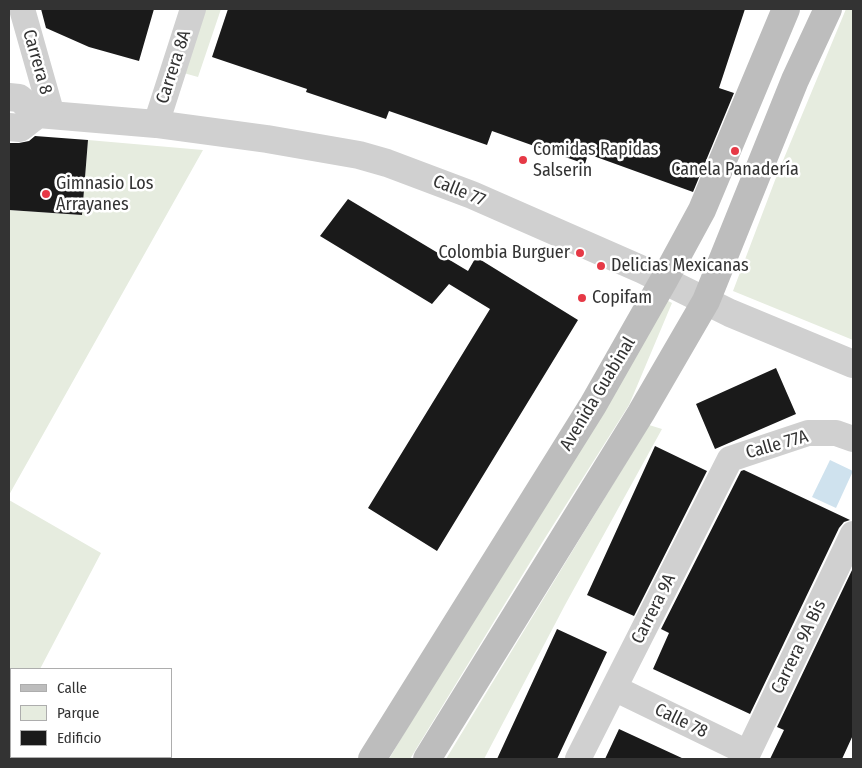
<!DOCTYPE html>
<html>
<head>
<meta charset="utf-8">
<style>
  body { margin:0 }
  #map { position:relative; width:862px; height:768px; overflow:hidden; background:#fff; font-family:"Fira Sans Condensed",sans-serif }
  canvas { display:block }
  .frame { position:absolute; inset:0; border:10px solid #333; pointer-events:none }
  .legend { position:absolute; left:10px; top:668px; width:162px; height:90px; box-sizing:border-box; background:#fff; border:1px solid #adadad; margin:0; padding:6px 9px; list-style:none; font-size:15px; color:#333 }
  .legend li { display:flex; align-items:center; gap:10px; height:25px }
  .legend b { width:25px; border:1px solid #adadad }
</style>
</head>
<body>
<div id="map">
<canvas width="862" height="768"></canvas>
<div class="frame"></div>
<ul class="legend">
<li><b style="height:6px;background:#bdbdbd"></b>Calle</li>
<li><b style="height:14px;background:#e6ecdf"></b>Parque</li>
<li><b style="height:14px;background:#1a1a1a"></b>Edificio</li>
</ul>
</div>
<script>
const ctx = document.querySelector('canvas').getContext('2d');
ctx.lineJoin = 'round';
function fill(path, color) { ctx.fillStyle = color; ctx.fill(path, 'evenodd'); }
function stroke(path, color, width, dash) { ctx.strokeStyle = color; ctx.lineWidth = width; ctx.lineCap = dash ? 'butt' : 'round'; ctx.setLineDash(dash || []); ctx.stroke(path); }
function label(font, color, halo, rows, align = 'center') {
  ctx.font = font + ' "Fira Sans Condensed",sans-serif'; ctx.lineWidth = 5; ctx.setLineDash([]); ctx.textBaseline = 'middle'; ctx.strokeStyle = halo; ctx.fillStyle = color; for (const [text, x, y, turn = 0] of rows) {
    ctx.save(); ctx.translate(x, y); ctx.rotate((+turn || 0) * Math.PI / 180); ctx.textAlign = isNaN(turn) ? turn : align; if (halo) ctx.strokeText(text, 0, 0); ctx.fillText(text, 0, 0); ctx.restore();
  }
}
const green = new Path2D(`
  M201 9H221L198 77 180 72Z
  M846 9H853V340L733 291 777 175Z
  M88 140 203 150 9 495V210L82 215Z
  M653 293 672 303 629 405 545 538 410 759H389L526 527Z
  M649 425 662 429 565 605 484 759H446Z
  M9 500 101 553 40 669H11V725L9 730Z`);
const water = new Path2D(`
  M830 460 853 471 836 508 812 497Z`);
const building = new Path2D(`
  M41 9H154L139 61 89 47 46 28Z
  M228 9H745L719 88 734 93 693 192 588 154 585 164 492 131 487 145 389 111 386 119 306 92 307 89 212 57Z
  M35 136 88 140 82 215 9 210V143H19L29 141Z
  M348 199 468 271 476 257 578 320 437 551 368 508 490 309 449 284 432 304 320 236Z
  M776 368 796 414 715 449 696 404Z
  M655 446 707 471 634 616 587 595Z
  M744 470 850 520 844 522 839 528 750 714 653 669 669 633 661 629 741 471Z
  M853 568V735L842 759H770L784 730 777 727Z
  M557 629 607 652 557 759H497Z
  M619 729 684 759H605Z`);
const minor = new Path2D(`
  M22 9 52 115
  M156 124 193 9
  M614 688 748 753
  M578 759 730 459 808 433H836L853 439
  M745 759 853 534`);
const tertiary = new Path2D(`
  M9 97 19 98 38 114 156 124 267 139 359 155 387 163 472 195 643 270 730 313 853 364
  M9 127 20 128 38 114`);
const secondary = new Path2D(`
  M372 759 593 405 664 280 702 210 786 9
  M427 759 641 413 706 301 795 80 828 9`);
const markers = [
  [735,151,5,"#e63946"],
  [523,160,5,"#e63946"],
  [46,194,5,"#e63946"],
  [580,253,5,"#e63946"],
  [601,266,5,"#e63946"],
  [582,298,5,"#e63946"]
];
const streetNames = [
  ["Carrera 8",37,62,74],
  ["Carrera 8A",174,67,-72],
  ["Calle 77",459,191,22],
  ["Avenida Guabinal",598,394,-59],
  ["Calle 77A",777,445,-16],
  ["Carrera 9A",654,609,-63],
  ["Carrera 9A Bis",799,647,-64],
  ["Calle 78",681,721,26]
];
const poiNames = [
  ["Comidas Rapidas",533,150],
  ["Salserin",533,171],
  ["Canela Panadería",735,170,"center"],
  ["Gimnasio Los",56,184],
  ["Arrayanes",56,205],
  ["Colombia Burguer",570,253,"right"],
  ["Delicias Mexicanas",611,266],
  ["Copifam",592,298]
];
fill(green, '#e6ecdf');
fill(water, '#cfe2ee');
fill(building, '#1a1a1a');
stroke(minor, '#d0d0d0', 26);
stroke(tertiary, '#d0d0d0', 28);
stroke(secondary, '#bdbdbd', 28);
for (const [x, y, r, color] of markers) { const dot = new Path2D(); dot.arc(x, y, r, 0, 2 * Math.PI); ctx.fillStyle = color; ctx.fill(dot); stroke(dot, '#fff', 2); }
label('18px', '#333', '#fff', streetNames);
label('18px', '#333', '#fff', poiNames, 'left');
</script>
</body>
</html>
